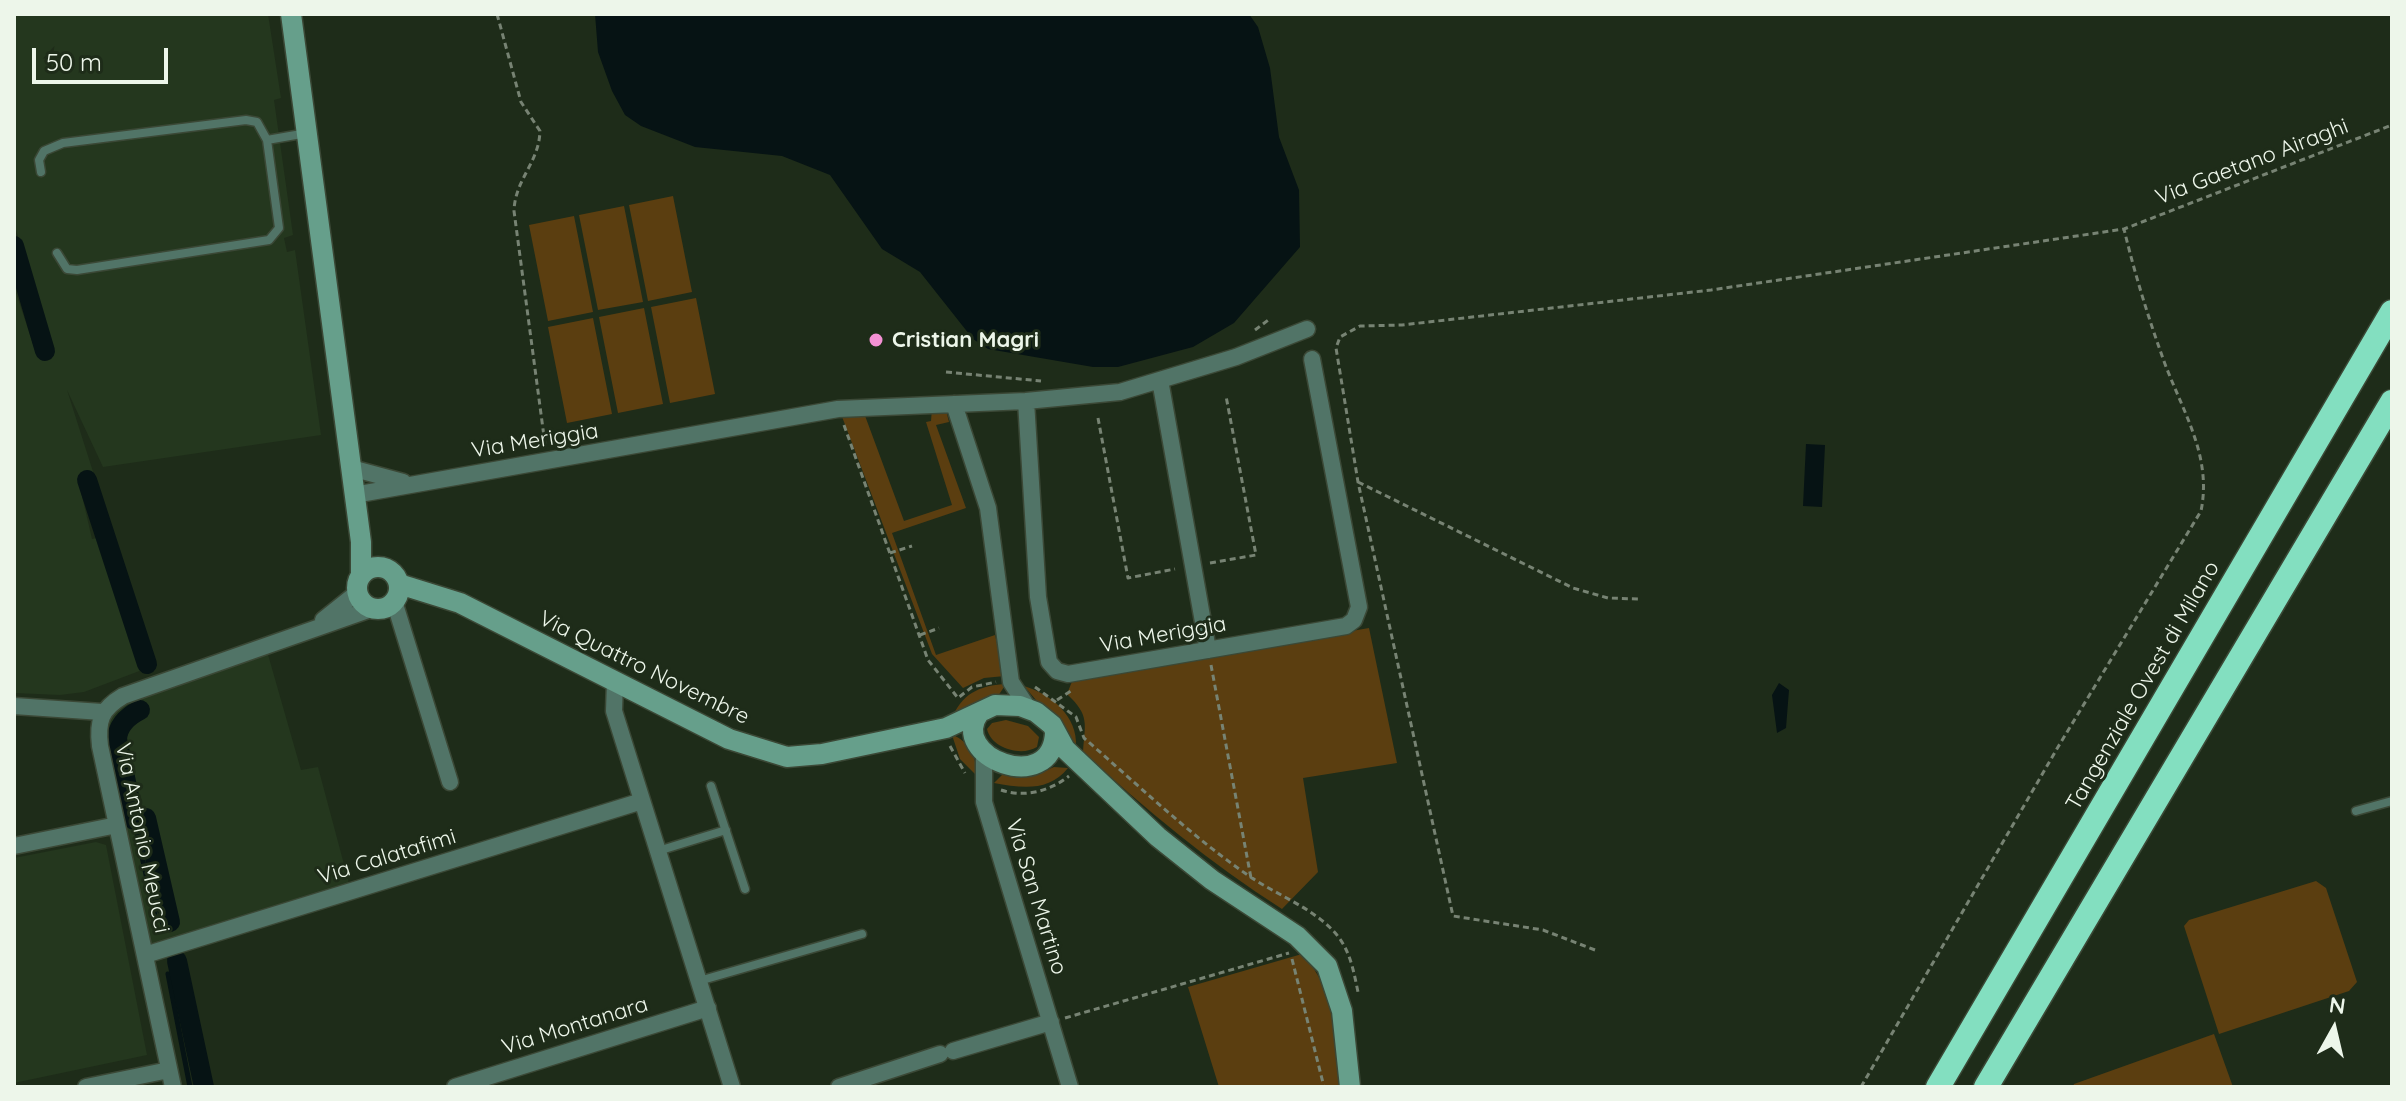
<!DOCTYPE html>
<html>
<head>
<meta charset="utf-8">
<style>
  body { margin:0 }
  #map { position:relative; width:2406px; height:1101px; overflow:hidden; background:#1e2c19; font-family:Quicksand,sans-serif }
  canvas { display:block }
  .frame { position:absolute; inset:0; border:16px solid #edf6ea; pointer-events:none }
  .north { position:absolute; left:2294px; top:989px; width:80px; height:80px; -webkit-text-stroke:6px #1e2c19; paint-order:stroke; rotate:8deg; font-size:22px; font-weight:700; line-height:32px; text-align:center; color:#edf6ea }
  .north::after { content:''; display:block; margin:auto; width:28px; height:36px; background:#edf6ea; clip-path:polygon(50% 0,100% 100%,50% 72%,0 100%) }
  .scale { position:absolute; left:32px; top:48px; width:136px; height:36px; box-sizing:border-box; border:4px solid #edf6ea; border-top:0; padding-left:10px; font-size:24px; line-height:28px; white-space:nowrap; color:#edf6ea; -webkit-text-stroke:6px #1e2c19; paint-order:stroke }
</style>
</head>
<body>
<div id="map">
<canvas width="2406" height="1101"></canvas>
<div class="frame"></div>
<div class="north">N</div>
<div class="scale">50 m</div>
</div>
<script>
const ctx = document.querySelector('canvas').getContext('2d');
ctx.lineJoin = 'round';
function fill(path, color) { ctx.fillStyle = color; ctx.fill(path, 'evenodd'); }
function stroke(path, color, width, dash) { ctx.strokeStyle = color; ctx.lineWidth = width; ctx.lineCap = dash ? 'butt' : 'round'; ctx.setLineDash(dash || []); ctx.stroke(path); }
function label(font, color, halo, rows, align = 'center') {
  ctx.font = font + ' Quicksand,sans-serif'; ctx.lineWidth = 6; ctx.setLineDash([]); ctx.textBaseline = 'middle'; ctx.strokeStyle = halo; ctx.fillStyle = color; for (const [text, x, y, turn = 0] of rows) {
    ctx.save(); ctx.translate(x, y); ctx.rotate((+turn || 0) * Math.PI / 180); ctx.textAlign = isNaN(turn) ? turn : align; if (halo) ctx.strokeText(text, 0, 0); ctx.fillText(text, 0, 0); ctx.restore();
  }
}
const built = new Path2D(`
  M14 14H268L281 98 274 100 293 235 284 238 287 252 295 250 321 435 103 467 67 390 95 478 79 483 92 539 102 537 142 670 84 692 60 695 14 693V287L36 353 54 348 14 224Z
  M267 651 301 770 318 767 349 883 148 949 104 728 118 704Z
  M96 842 106 845 147 1055 14 1083V858Z`);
const green = new Path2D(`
  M673 196 692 292 648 301 629 205Z
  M624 206 643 302 598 310 579 215Z
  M574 216 593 312 548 321 529 225Z
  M696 298 715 394 670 403 651 307Z
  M644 308 663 404 618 413 599 317Z
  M593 318 612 414 567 423 548 327Z
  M932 408 947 414 949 422 936 425 966 508 892 533 936 655 995 635 1005 676 984 678 963 688 932 654 841 414 864 413 904 521 952 505 926 422 931 421Z
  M1369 628 1397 763 1303 778 1318 872 1282 909C1210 863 1146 810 1083 752 1085 723 1090 716 1067 694L1073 679Z
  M1006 684 998 696 954 714C964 692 983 685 1006 684Z
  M1024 686C1051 694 1078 716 1076 747Z
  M1006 720 1028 726 1039 737 1037 747C1021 757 991 748 987 729L992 723Z
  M952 735C969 740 977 759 977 776L960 759Z
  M1054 767 1068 768C1049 792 1022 788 994 783L1002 775 1037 774Z
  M2316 881 2326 888 2357 982 2349 991 2219 1034 2184 926 2189 920Z
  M1302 954C1338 992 1334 1038 1340 1087H1219L1188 987Z
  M2214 1034 2233 1087H2073L2074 1084Z`);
const water = new Path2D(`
  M595 14H1249L1258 27 1270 68 1279 137 1299 190 1300 247 1234 323 1193 347 1118 367H1093L988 349 973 339 920 272 882 249 830 175 782 156 695 147 641 126 625 115 612 91 598 52Z
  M1806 444 1825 445 1822 507 1803 506Z
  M1779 683 1789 690 1786 728 1777 733 1772 695Z`);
const stream = new Path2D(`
  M134 820 155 916
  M168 974 190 1087`);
const canal = new Path2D(`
  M14 246 45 351
  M87 480 147 664
  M140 710C128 716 118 725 117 739L134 820 146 818 170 922
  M177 961 204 1087`);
const path = new Path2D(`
  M497 14 521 102 540 131C539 163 515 179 514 211L545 444
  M1255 330 1271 318
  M946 372 1041 381
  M1098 418 1128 578 1175 569
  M844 425 928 660 958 698 972 687 996 682
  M1358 482 1573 588 1608 598 1639 599
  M890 553 912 546
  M1210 563 1256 555 1226 396
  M920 635 939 628
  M1211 665 1251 878
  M1035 687 1076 717 1084 738C1138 785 1190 835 1249 876 1278 896 1319 910 1340 939 1351 955 1354 973 1358 992
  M1057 700 1071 691
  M950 746 965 773
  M1001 790C1025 798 1050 791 1069 776
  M1595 950 1543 930 1453 916 1358 482 1336 348 1340 337 1360 326 1402 325 1711 290 2124 229 2392 125
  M1292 959 1324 1087
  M1065 1018 1289 953
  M1861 1087 2058 747 2201 511C2212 457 2184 414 2165 364 2149 320 2135 275 2124 229`);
const lane = new Path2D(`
  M267 140 307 133
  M41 172 39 160 44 151 63 143 246 120 257 122 267 140 279 228 269 240 77 270 67 269 57 253
  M711 786 745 889
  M2356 811 2392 801
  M658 851 726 830
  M699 981 862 934`);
const street = new Path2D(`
  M1160 380 1208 650
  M1026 401 1120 392 1236 357 1307 329
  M954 404 988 508 1011 682 1028 708
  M351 468 403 482
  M354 495 838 409 1026 401 1038 597 1049 662 1057 671 1068 674 1346 626 1354 620 1359 607 1312 359
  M394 601 450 782
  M323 620 358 592
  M615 681 614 711 732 1087
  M14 706 102 712
  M984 752V802L1070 1087
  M14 846 117 825
  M145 955 642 801
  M953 1051 1051 1022
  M86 1087 169 1070
  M173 1087 100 746C97 721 101 709 123 696L374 608
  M455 1087 708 1008
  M839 1087 940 1054`);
const secondary = new Path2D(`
  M291 14 361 542V576
  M357 588a21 21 0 1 1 42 0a21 21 0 1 1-42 0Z
  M399 584 460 603 729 739 787 757 822 754 946 728 995 705 1020 706 1036 712 1052 725 1065 749 1158 837 1212 880 1297 936 1327 966 1342 1011 1350 1087
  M979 713C947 757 1052 797 1055 733`);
const highway = new Path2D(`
  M1938 1087 2392 312
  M1986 1087 2392 402`);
const markers = [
  [876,340,8,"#f491d4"]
];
const streetNames = [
  ["Via Gaetano Airaghi",2252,162,-21],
  ["Via Meriggia",535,441,-9],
  ["Via Meriggia",1163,635,-10],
  ["Via Quattro Novembre",644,668,26],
  ["Tangenziale Ovest di Milano",2143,686,-60],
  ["Via Antonio Meucci",142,838,78],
  ["Via Calatafimi",387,857,-17],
  ["Via San Martino",1036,897,73],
  ["Via Montanara",575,1026,-17]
];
const poiNames = [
  ["Cristian Magri",892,340]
];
fill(built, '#24371e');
fill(green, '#5b3e10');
fill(water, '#061314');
stroke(stream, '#061314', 5);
stroke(canal, '#061314', 20);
stroke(lane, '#3b4836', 11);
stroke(street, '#3b4836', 19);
stroke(secondary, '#3b4836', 23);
stroke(highway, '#3b4836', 27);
stroke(path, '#778373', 3, [6, 4]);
stroke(lane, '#517467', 8);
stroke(street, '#517467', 16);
stroke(secondary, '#669f8b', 20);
stroke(highway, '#83dfc0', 24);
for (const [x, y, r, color] of markers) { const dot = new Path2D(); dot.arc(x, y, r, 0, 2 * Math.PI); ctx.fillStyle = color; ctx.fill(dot); stroke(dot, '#1e2c19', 3); }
label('22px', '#edf6ea', '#1e2c19', streetNames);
label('bold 22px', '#edf6ea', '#1e2c19', poiNames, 'left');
</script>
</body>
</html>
